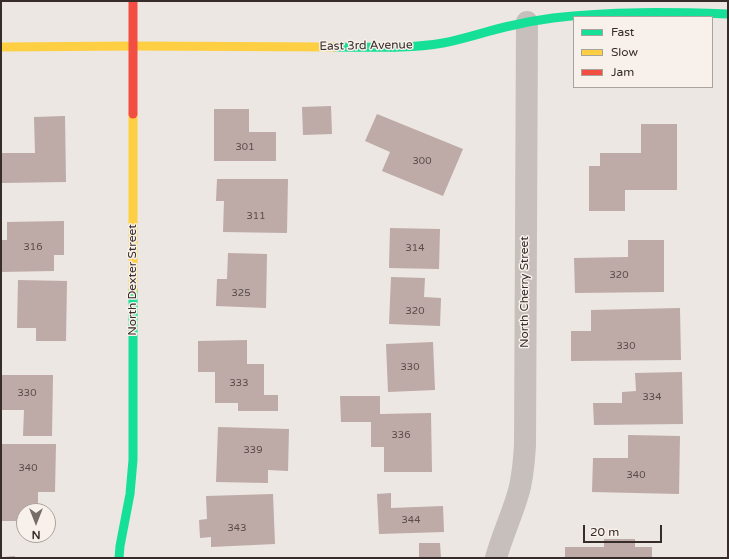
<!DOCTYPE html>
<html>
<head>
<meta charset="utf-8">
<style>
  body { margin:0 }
  #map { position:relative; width:729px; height:559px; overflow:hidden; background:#ece7e2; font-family:"Varela Round",sans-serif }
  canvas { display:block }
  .frame { position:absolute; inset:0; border:2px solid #362c2a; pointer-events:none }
  .legend { position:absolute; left:573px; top:16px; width:140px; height:72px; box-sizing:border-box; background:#f8f0ea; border:1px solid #aaa29d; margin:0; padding:5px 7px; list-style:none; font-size:12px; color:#362c2a }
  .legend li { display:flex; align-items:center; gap:8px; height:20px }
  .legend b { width:20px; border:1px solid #aaa29d }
  .north { position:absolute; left:16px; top:503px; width:40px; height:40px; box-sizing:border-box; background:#f8f0ea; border:1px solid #aaa29d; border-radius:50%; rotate:180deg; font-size:11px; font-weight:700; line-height:16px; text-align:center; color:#362c2a }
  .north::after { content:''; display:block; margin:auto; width:14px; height:18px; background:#766d6a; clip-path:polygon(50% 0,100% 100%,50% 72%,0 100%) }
  .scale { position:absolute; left:583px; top:525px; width:79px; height:18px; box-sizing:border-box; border:2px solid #362c2a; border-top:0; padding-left:5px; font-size:12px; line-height:14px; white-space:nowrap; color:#362c2a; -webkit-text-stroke:3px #f8f0ea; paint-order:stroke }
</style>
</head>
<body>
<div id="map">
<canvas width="729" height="559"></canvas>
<div class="frame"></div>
<ul class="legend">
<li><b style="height:5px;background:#16e098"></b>Fast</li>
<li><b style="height:5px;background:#ffcf43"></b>Slow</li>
<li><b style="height:5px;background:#f24e42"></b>Jam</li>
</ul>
<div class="north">N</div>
<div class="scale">20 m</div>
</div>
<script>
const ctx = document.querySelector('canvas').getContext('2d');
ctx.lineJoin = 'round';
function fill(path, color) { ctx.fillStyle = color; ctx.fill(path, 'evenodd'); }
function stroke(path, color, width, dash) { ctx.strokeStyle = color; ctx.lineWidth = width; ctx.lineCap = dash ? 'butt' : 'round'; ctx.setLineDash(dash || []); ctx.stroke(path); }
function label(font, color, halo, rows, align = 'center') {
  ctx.font = font + ' "Varela Round",sans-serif'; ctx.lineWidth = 3; ctx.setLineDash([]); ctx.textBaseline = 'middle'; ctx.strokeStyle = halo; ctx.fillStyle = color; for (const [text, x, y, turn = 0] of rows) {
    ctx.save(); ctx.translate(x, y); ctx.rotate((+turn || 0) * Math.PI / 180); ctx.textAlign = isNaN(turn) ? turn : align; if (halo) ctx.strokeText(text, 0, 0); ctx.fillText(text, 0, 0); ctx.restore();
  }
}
const building = new Path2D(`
  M331 106 332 134 303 135 302 107Z
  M214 109H249V132H276V161H214Z
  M377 114 463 149 443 196 382 171 390 152 365 141Z
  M65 116 66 182 1 183V153H35L34 117Z
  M641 124H677V190H625V211H589V166H600V153H641Z
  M217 179H288L287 233 223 232 224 201H216Z
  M64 221V255H54V271L1 272V240H7V222Z
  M390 228 440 229 439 269 389 268Z
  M628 240H664V292L575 293 574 258 628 257Z
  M228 253 267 254 266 308 216 306 217 279H227Z
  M391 277 425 278 424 297 441 298 440 326 389 324Z
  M18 280 67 281 66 341H36V328H17Z
  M680 308 681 360 571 361V331H591V310Z
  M247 340V364H264V395H278V411H238V403H215V372H198V341Z
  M433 342 435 390 388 392 386 344Z
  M682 372 683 424 594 425 593 403H622V392L636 391 635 373Z
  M1 375H53L52 436H23L24 410H1Z
  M340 396H380V414L431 413 432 472H384V447H371V422H341Z
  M218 427 289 429 288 471 268 470V483L216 482Z
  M628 435 680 436 679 494 592 492 593 458H628Z
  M1 444H56L55 492H38V511H24V521H1Z
  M391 493V508L443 506 444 532 379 534 377 494Z
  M273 494 275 544 211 547V537L200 538 199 520 207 519 206 496Z
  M604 539H635V547H652V558H565V547H604Z
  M419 543H440L441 558H419Z
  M15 556V558H4V557Z`);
const street = new Path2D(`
  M496 558C502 536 512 515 518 494 523 478 524 461 525 445L527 22`);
const fast = new Path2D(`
  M335 47C371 47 408 49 443 43 464 39 484 32 505 27 521 23 537 20 553 18 611 11 670 12 728 14
  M119 558 120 546 130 494 133 460V290`);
const slow = new Path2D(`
  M1 47 133 46 335 47
  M133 114V290`);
const jam = new Path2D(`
  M133 1V114`);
const numberNames = [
  ["301",245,147],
  ["300",422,161],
  ["311",256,216],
  ["316",33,247],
  ["314",415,248],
  ["320",619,275],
  ["325",241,293],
  ["320",415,311],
  ["330",626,346],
  ["330",410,367],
  ["333",239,383],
  ["330",27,393],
  ["334",652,397],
  ["336",401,435],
  ["339",253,450],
  ["340",28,468],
  ["340",636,475],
  ["344",411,520],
  ["343",237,528]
];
const streetNames = [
  ["East 3rd Avenue",366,46,-1],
  ["North Dexter Street",133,280,-90],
  ["North Cherry Street",525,292,-90]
];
fill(building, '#beaaa6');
stroke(street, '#c6bfbb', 22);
stroke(fast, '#16e098', 9);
stroke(slow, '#ffcf43', 9);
stroke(jam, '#f24e42', 9);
label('10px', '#584c49', null, numberNames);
label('12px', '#362c2a', '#f8f0ea', streetNames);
</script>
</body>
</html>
